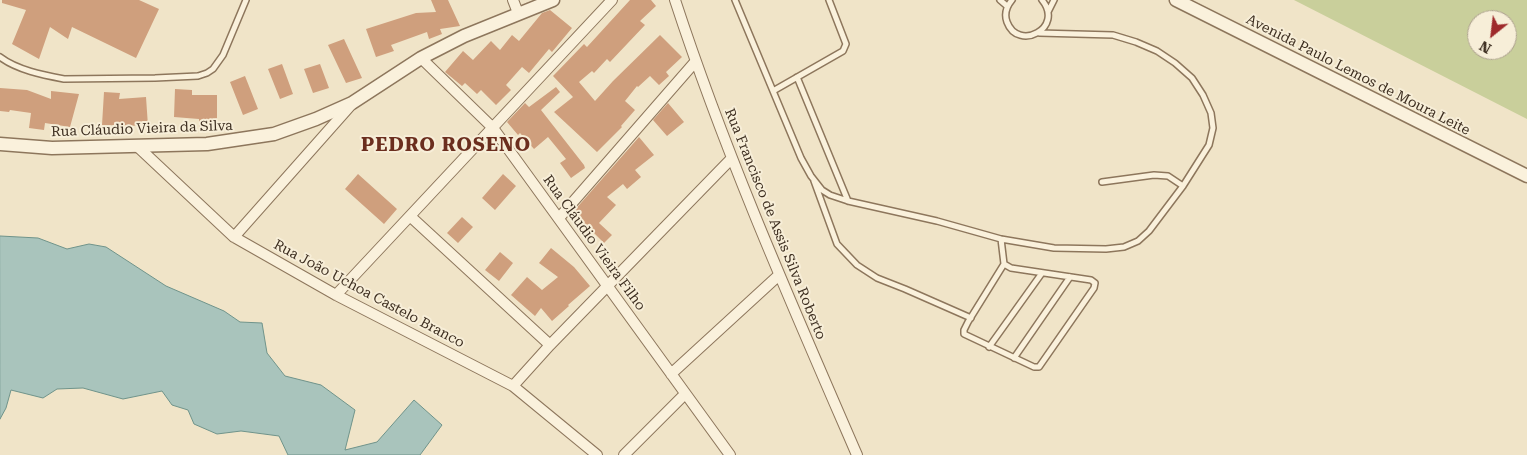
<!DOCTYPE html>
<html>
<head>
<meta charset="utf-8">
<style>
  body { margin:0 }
  #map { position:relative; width:1527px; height:455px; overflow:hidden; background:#f0e4c8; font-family:"Roboto Serif",serif }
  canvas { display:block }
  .north { position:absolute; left:1467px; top:10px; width:50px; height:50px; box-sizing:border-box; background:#f7eed8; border:1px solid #ada18e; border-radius:50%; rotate:209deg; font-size:14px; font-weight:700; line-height:20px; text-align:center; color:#3d2e20 }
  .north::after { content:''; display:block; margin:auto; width:18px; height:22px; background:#9e2a2b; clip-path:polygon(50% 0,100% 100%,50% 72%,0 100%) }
</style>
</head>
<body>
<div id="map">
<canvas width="1527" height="455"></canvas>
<div class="north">N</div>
</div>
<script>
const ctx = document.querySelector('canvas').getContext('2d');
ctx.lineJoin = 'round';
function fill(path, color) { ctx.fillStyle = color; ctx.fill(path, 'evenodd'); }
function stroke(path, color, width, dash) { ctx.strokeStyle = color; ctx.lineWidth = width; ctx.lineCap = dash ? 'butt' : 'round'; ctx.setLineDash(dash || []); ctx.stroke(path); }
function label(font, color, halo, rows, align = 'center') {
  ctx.font = font + ' "Roboto Serif",serif'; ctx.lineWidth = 4; ctx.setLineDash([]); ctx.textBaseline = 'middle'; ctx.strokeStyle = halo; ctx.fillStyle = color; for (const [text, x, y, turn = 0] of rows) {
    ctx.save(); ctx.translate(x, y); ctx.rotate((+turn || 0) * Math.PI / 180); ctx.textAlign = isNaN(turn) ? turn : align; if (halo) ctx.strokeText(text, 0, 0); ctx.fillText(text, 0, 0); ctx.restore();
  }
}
const green = new Path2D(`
  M1294 0H1527V119ZM1477 20H1507V50H1477Z`);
const water = new Path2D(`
  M0 236 38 238 67 249 89 244 106 247 166 286 224 311 240 322 262 323 267 353 285 376 321 385 355 410 345 450 377 442 414 400 442 425 420 455H288L279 436 241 431 217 434 194 424 188 410 172 405 162 391 123 399 83 388 57 389 43 398 11 390 6 408 0 419Z`);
const building = new Path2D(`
  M2 0H139L159 9 136 58 72 27 68 39 50 27 39 59 12 44 26 10 2 3Z
  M431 0H448L460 26 440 29 442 34 429 39 427 32 391 45 394 51 376 57 366 29 416 13 436 12Z
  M630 0H651L656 6 640 21 645 25 610 62 607 59 594 73 592 71 579 82 595 101 613 81 660 35 682 57 666 72 669 76 659 85 650 76 638 87 637 86 625 101 635 110 621 126 622 127 597 152 554 112 573 97 553 76 584 44 587 47Z
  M550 10 572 28 552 52 549 49 529 73 522 67 506 85 511 90 496 105 481 90 477 94 465 83 462 86 445 72 463 51 473 60 491 41 500 50 512 35 519 41 542 13Z
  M344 39 362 78 346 83 328 45Z
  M282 64 293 94 280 99 268 69Z
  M320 64 329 88 313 93 304 69Z
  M245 76 258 109 243 115 230 82Z
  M556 87 560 92 541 110 584 165 585 168 571 178 560 163 566 159 548 137 534 149 520 133 518 135 507 122 525 103 529 107Z
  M0 88 27 90 51 99V91L79 94 70 127 45 123 44 130 29 128 31 113 10 110 9 112 0 111Z
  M175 89 192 90V95H217V129H199V119L174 117Z
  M104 92 120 93 119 99 146 97 148 126 102 125Z
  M668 103 684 122 667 136 653 120Z
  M639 137 654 155 635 170 641 177 627 189 623 184 607 197 616 205 599 223 612 235 604 243 573 212Z
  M358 174 397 209 384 224 345 189Z
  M503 174 516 186 495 210 482 198Z
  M462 217 473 227 458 243 447 233Z
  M551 248 574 267 590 286 568 305 569 306 552 321 541 308 535 316 511 295 527 277 542 290 558 277 539 263Z
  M500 252 513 263 499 281 485 270Z`);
const service = new Path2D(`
  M735 0 801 158 811 176 822 190 830 195 848 201 937 221 1001 239 1054 248 1106 249 1124 247 1138 241 1149 231 1183 186 1209 145 1213 128 1211 113 1203 95 1192 78 1175 63 1157 51 1136 42 1113 35 1039 33
  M1000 0 1007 6
  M1012 0C1007 6 1004 14 1007 22 1018 52 1065 28 1042 0
  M1048 12 1054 0
  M0 57C17 70 43 75 64 79L155 78 198 76 207 73 213 69 223 55 246 0
  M797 77 848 201
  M773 91 843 51 846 44 829 0
  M814 181 837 244 857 265 877 278 905 289 971 318
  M1102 182 1154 175 1168 176 1183 186
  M1001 239 1004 264 1011 268 1091 280 1095 283 1094 288 1039 367H1034L964 334V330L968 322 1004 264
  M989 347 1042 273
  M1014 358 1070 277`);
const minor = new Path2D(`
  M513 0 518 13
  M675 0C726 156 792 305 857 455
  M421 58 493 128 730 455
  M137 146 234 237 336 295 513 386 597 455
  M411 217 550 345
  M559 218 695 62
  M234 237 351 105
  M336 295 612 0
  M671 374 779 275
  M513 386 550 345 732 158
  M624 455 685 394`);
const tertiary = new Path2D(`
  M1176 0 1527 176
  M0 144 52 148 207 144 274 134 316 119 352 103 421 58 464 36 553 0`);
const streetNames = [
  ["Avenida Paulo Lemos de Moura Leite",1358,75,27],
  ["Rua Cláudio Vieira da Silva",142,129,-2],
  ["Rua Francisco de Assis Silva Roberto",775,224,68],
  ["Rua Cláudio Vieira Filho",594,243,54],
  ["Rua João Uchoa Castelo Branco",369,294,28]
];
const districtNames = [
  ["PEDRO ROSENO",446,145]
];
fill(green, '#c9cf9b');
fill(water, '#a9c4bc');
stroke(water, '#6f938a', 1);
fill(building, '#cf9f7d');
stroke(service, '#8d765c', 8);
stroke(minor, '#8d765c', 12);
stroke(tertiary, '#8d765c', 15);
stroke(service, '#faf1dc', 5);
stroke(minor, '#faf1dc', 10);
stroke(tertiary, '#faf1dc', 12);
label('14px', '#3d2e20', '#f7eed8', streetNames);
ctx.letterSpacing = '1px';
label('bold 19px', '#6b2e1e', '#f7eed8', districtNames);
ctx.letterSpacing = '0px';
</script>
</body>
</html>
